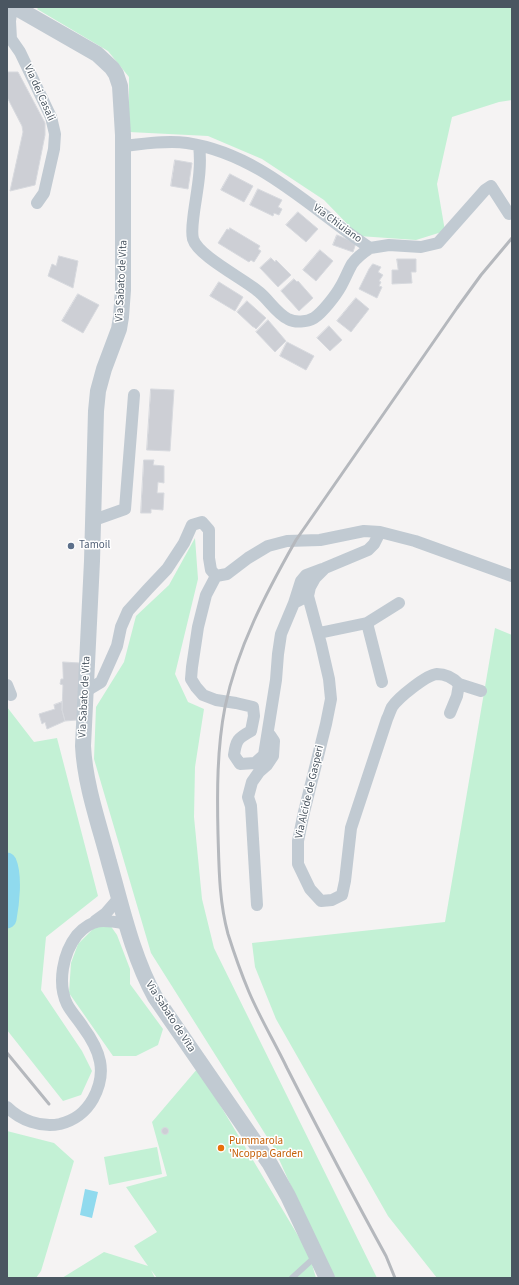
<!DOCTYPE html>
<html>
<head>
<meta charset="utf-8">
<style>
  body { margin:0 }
  #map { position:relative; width:519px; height:1285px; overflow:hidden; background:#f5f3f3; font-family:"Source Sans 3",sans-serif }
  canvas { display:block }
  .frame { position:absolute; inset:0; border:8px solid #4a5661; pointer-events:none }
</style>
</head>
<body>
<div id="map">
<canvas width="519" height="1285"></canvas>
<div class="frame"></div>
</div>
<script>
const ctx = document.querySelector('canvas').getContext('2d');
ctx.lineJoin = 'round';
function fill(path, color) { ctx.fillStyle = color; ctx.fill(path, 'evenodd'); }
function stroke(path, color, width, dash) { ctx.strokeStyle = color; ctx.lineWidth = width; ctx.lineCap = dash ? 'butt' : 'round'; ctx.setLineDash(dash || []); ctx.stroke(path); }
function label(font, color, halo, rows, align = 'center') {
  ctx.font = font + ' "Source Sans 3",sans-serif'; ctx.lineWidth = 3; ctx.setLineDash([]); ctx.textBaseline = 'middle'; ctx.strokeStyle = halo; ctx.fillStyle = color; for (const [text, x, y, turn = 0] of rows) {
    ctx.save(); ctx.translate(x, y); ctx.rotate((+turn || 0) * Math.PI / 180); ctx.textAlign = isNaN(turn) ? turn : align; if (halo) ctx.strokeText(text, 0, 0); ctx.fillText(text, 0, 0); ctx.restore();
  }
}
const green = new Path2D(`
  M39 7H512V100L499 102 452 117 437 184 445 231 416 240 359 236 324 200 262 159 208 136 129 132V77L108 51 37 9Z
  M195 538 198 579 175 674 188 702 204 709 195 767 194 817 202 899 214 948 377 1278H335L327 1267 274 1148 151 953 94 759 96 707 124 662 136 616 169 585Z
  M495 628 512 635V1278H437L388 1216 276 1019 255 967 252 943 445 922Z
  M7 707 34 742 57 738 98 896 46 937 41 990 82 1051 92 1071 81 1095 63 1101 7 1030Z
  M110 925 117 935 130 969V984L163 1029 158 1045 136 1056H113L69 993 71 963 78 944 94 928Z
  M198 1068 309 1254 316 1278H157L151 1270 155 1278H62L104 1252 148 1266 134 1246 157 1232 126 1187 167 1176 152 1122Z
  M7 1131 54 1143 74 1161 41 1271 36 1278H7Z
  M157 1147 162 1174 109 1185 104 1157Z`);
const water = new Path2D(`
  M85 1189 98 1192 92 1218 80 1215Z`);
const river = new Path2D(`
  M7 862C13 876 10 903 7 919`);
const building = new Path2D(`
  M7 72H18L45 123V135L35 185 10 191 23 132 22 126 7 97Z
  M175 160 192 163 188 189 171 186Z
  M230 174 253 186 244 202 221 190Z
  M258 189 282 200 278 207 282 209 279 215 274 213 273 216 250 205Z
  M298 212 318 229 306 242 286 225Z
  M230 228 260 246 258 249 261 251 254 262 251 260 249 262 218 243 227 229 229 230Z
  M337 235 356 243 353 252 333 245Z
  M320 250 333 261 316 281 303 270Z
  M59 256 78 261 73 288 48 276 52 264 56 266Z
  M271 258 275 262 276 260 291 275 278 287 260 268Z
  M397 259H416V272H411L412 283 392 284V270H398Z
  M373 264 381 267 378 272 383 275 379 281 381 282 379 286 382 287 377 298 359 289 369 269Z
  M294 279 297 282 298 281 313 298 299 311 281 291Z
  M219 282 243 297 235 311 210 296Z
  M78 294 99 305 83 333 62 321Z
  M356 298 369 309 351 332 337 321Z
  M247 301 266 318 256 329 254 327H253L237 312Z
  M268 320 286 341 275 352 256 332Z
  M329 326 342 340 330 351 317 338Z
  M287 342 314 356 306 370 280 356Z
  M151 389 174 390 170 451 147 450Z
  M144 460H154L153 465 164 466V483L158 482 157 493H164L163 510 151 509V513H141Z
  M63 662 80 663 77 720 65 721 62 710 63 685 60 684 61 679H63Z
  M62 702V710L65 721 47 729 45 722 42 724 39 714 55 709 54 705Z
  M161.5 1131a3.5 3.5 0 1 1 7 0a3.5 3.5 0 1 1-7 0Z`);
const service = new Path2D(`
  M292 1278 315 1257`);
const minor = new Path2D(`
  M12 7 10 21 11 39 20 52 51 117 55 134 54 149 44 193 37 203
  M123 146C144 144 166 140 187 143 260 154 311 209 370 248L389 245 421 247 438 243 485 190 491 186 509 214 512 212
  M199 146C202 168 197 190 194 212 193 221 191 231 193 239 198 256 244 279 259 292 269 300 276 313 288 319 295 323 307 322 314 318 323 312 336 295 341 286 345 279 348 271 352 264 357 257 364 252 370 248
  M94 520 125 509 134 395
  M380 532 374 544 368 550 325 568 315 578 310 587 308 596 321 644 329 679 331 699 326 724 304 812 298 841V864L310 889 321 901 332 900 342 895 345 881 351 828 387 719C389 715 390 711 392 707 398 698 426 675 437 674 445 674 453 678 459 684L457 696 450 713
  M216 576 206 595 198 627 192 667 191 679 196 687 203 695 216 700 236 703 253 707 254 716 251 731C238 738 236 740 234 755L240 764 255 763 264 755 276 680 278 654 281 634 294 603 308 596
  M294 603 301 581 306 575 322 569
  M367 623 382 682
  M319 633 367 623 399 603
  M459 684 481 691
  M7 685 11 695
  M86 691 101 682 117 646 121 627 128 611 148 589 167 569 184 543 192 525 202 522 209 530V558L211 570 216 576 227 574 248 558 268 546 287 541 320 540 364 531 380 532 415 541 512 576
  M257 905 251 806 248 797 252 782 259 772 267 765 273 756 274 741 270 735
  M95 921 106 913 119 898
  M7 1107C20 1120 41 1128 60 1124 75 1120 85 1113 93 1099 108 1072 100 1050 83 1027 78 1019 71 1012 67 1004 57 983 63 953 77 935 93 917 105 920 127 924`);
const tertiary = new Path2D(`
  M15 7 97 54 112 68 116 74 120 86 123 135V290L121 317 119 329 104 369 98 391 96 411 92 561 83 746C85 785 99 824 109 862 122 907 132 955 155 997L270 1164 288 1196 327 1278`);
const rail = new Path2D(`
  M7 1053 49 1104
  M395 1278 386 1256C352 1194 319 1131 287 1068 275 1043 260 1018 249 992 241 973 234 953 228 934 219 901 219 867 218 834 217 792 217 748 225 707 237 648 266 593 296 540L457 308 481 275 512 238`);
const markers = [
  [71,546,4,"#5c6f8a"],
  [221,1148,4,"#e8710a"]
];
const streetNames = [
  ["Via dei Casali",39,93,66],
  ["Via Chiuiano",337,224,36],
  ["Via Sabato de Vita",122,281,-87],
  ["Via Sabato de Vita",85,697,-87],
  ["Via Alcide de Gasperi",310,792,-77],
  ["Via Sabato de Vita",170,1017,57]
];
const serviceNames = [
  ["Tamoil",79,546]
];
const foodNames = [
  ["Pummarola",229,1142],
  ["'Ncoppa Garden",229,1155]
];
fill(green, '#c3f1d5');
fill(water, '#90daee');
stroke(river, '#90daee', 19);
fill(building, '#cdcfd5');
stroke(building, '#d7d9de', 1);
stroke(service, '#c1cad2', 6);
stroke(minor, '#c1cad2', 12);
stroke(tertiary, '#c1cad2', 16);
stroke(rail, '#b5b8bd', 3);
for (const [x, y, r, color] of markers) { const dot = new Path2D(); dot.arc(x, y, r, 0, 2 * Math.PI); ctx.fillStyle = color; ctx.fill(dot); stroke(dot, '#fff', 1.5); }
label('11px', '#4a5661', '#fff', streetNames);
label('11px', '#4e5e75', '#fff', serviceNames, 'left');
label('11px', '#c56008', '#fff', foodNames, 'left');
</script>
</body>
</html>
